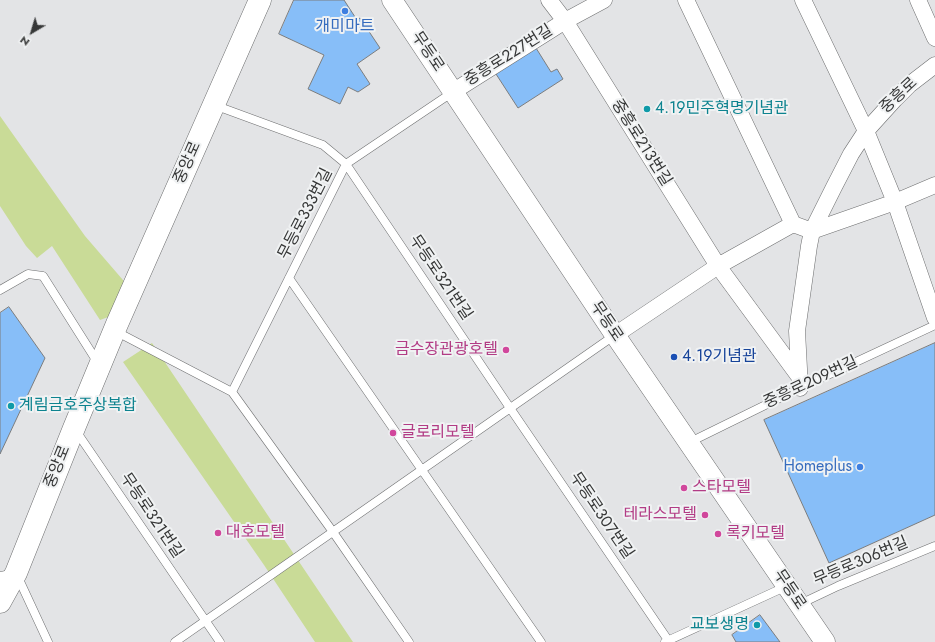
<!DOCTYPE html>
<html>
<head>
<meta charset="utf-8">
<style>
  body { margin:0 }
  #map { position:relative; width:935px; height:642px; overflow:hidden; background:#e3e4e6; font-family:Jost,sans-serif }
  canvas { display:block }
  .north { position:absolute; left:12px; top:12px; width:40px; height:40px; -webkit-text-stroke:3px #f0f2f3; paint-order:stroke; rotate:218deg; font-size:11px; font-weight:700; line-height:16px; text-align:center; color:#363737 }
  .north::after { content:''; display:block; margin:auto; width:14px; height:18px; background:#363737; clip-path:polygon(50% 0,100% 100%,50% 72%,0 100%) }
</style>
</head>
<body>
<div id="map">
<canvas width="935" height="642"></canvas>
<div class="north">N</div>
</div>
<script>
const ctx = document.querySelector('canvas').getContext('2d');
ctx.lineJoin = 'round';
function fill(path, color) { ctx.fillStyle = color; ctx.fill(path, 'evenodd'); }
function stroke(path, color, width, dash) { ctx.strokeStyle = color; ctx.lineWidth = width; ctx.lineCap = dash ? 'butt' : 'round'; ctx.setLineDash(dash || []); ctx.stroke(path); }
function label(font, color, halo, rows, align = 'center') {
  ctx.font = font + ' Jost,"Noto Sans KR",sans-serif'; ctx.lineWidth = 4; ctx.setLineDash([]); ctx.textBaseline = 'middle'; ctx.strokeStyle = halo; ctx.fillStyle = color; for (const [text, x, y, turn = 0] of rows) {
    ctx.save(); ctx.translate(x, y); ctx.rotate((+turn || 0) * Math.PI / 180); ctx.textAlign = isNaN(turn) ? turn : align; if (halo) ctx.strokeText(text, 0, 0); ctx.fillText(text, 0, 0); ctx.restore();
  }
}
const green = new Path2D(`
  M0 116 85 236 129 287 111 316 100 320 52 246 37 258 26 246 0 206Z
  M152 343 353 642H315L264 565 123 362Z`);
const building = new Path2D(`
  M294 0H344L357 20 360 18 380 48 357 64 370 84 358 92 348 87 340 104 308 89 324 55 279 34Z
  M536 48 551 72 557 69 563 79 518 108 496 74Z
  M9 307 45 358 0 454V313Z
  M935 343V515L829 563 764 420Z
  M760 615 780 642H736L732 635Z`);
const service = new Path2D(`
  M214 105 323 145 346 164 510 408 668 640
  M289 278 541 642
  M0 290 28 274 43 276 98 363
  M115 331 232 392 333 532 409 642
  M232 392 346 164 453 92
  M76 431 220 642
  M688 443 800 388 935 325
  M0 576 16 573 48 642
  M800 604 838 586 935 546
  M175 642 615 335
  M665 642 787 586`);
const minor = new Path2D(`
  M549 0 565 21 718 266 798 375
  M686 0 793 224
  M803 0 866 131 895 202 935 318
  M918 0 935 38
  M454 91 565 21 604 0
  M615 335 718 266 793 224 812 231 895 202 935 185
  M800 388 797 331 809 246 812 231 834 187 851 154 866 131 895 99 909 85 935 65`);
const tertiary = new Path2D(`
  M392 0 615 335 825 642`);
const secondary = new Path2D(`
  M0 602 16 573 74 428 117 324 260 0`);
const markers = [
  [345,11,4,"#3f7fe0"],
  [647,109,4,"#0f9aa8"],
  [506,350,4,"#d1479c"],
  [674,357,4,"#1a4fb4"],
  [11,406,4,"#0f9aa8"],
  [393,433,4,"#d1479c"],
  [860,467,4,"#3f7fe0"],
  [684,488,4,"#d1479c"],
  [705,515,4,"#d1479c"],
  [218,533,4,"#d1479c"],
  [718,534,4,"#d1479c"],
  [757,625,4,"#0f9aa8"]
];
const shopNames = [
  ["개미마트",345,27],
  ["Homeplus",852,467,"right"]
];
const streetNames = [
  ["무등로",427,52,56],
  ["중흥로227번길",509,56,-32],
  ["중흥로",899,96,-43],
  ["중흥로213번길",641,143,58],
  ["중앙로",188,163,-66],
  ["무등로333번길",306,214,-63],
  ["무등로321번길",440,278,56],
  ["무등로",606,322,56],
  ["중흥로209번길",811,383,-25],
  ["중앙로",58,467,-68],
  ["무등로321번길",151,516,56],
  ["무등로307번길",601,516,56],
  ["무등로306번길",861,562,-23],
  ["무등로",789,590,56]
];
const cultureNames = [
  ["4.19민주혁명기념관",655,109],
  ["계림금호주상복합",19,406],
  ["교보생명",749,625,"right"]
];
const hotelNames = [
  ["금수장관광호텔",498,350,"right"],
  ["글로리모텔",401,433],
  ["스타모텔",692,488],
  ["테라스모텔",697,515,"right"],
  ["대호모텔",226,533],
  ["록키모텔",726,534]
];
const transitNames = [
  ["4.19기념관",682,357]
];
fill(green, '#c9db97');
fill(building, '#87bef8');
stroke(building, '#7c7d7e', 1);
stroke(service, '#6e6f70', 9);
stroke(minor, '#6e6f70', 17);
stroke(tertiary, '#6e6f70', 21);
stroke(secondary, '#6e6f70', 23);
stroke(service, '#fff', 8);
stroke(minor, '#fff', 16);
stroke(tertiary, '#fff', 20);
stroke(secondary, '#fff', 22);
for (const [x, y, r, color] of markers) { const dot = new Path2D(); dot.arc(x, y, r, 0, 2 * Math.PI); ctx.fillStyle = color; ctx.fill(dot); stroke(dot, '#f0f2f3', 1.5); }
label('16px', '#366cbe', '#f0f2f3', shopNames);
label('16px', '#363737', '#f0f2f3', streetNames);
label('16px', '#0d838f', '#f0f2f3', cultureNames, 'left');
label('16px', '#b23c85', '#f0f2f3', hotelNames, 'left');
label('16px', '#164399', '#f0f2f3', transitNames, 'left');
</script>
</body>
</html>
